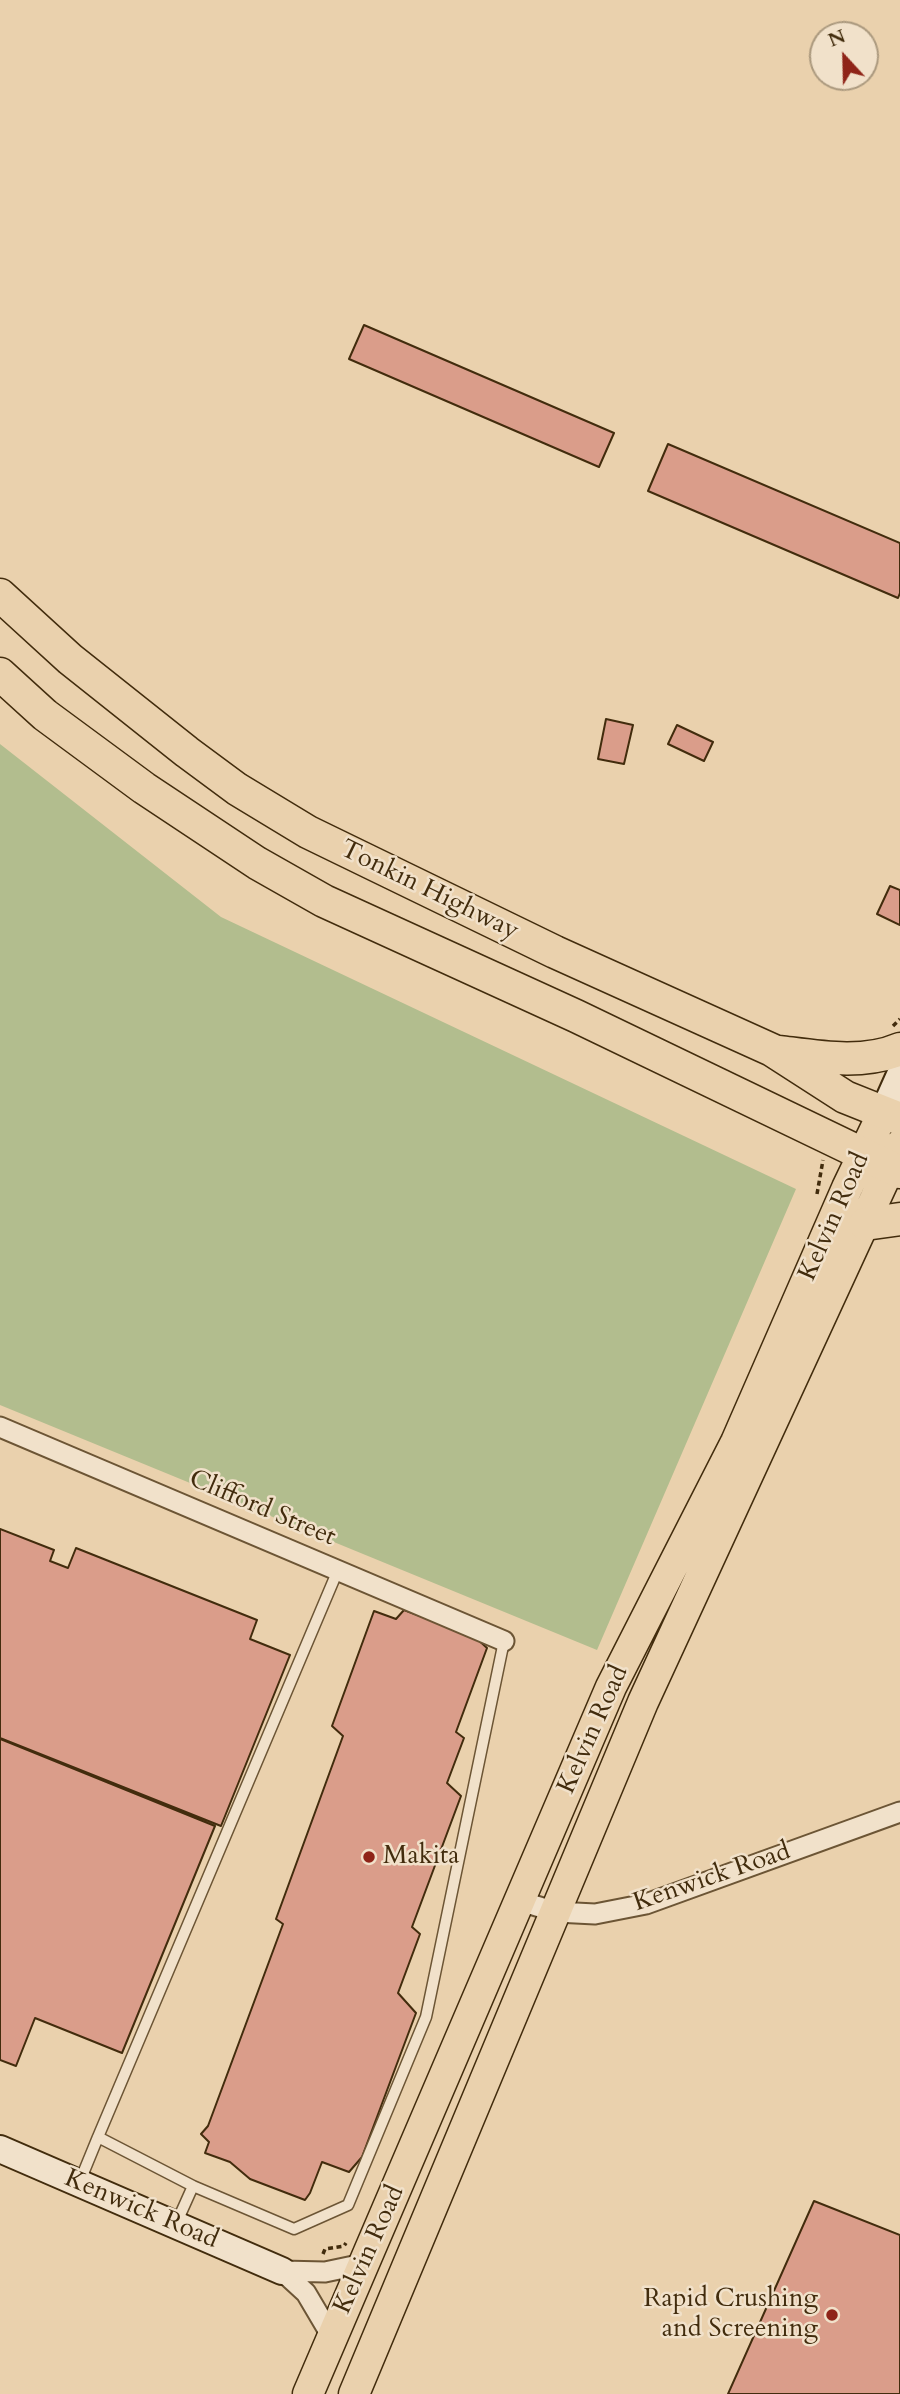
<!DOCTYPE html>
<html>
<head>
<meta charset="utf-8">
<style>
  body { margin:0 }
  #map { position:relative; width:900px; height:2394px; overflow:hidden; background:#ead1ad; font-family:Cardo,serif }
  canvas { display:block }
  .north { position:absolute; left:809px; top:21px; width:70px; height:70px; box-sizing:border-box; background:#f1e1ca; border:2px solid #ab997e; border-radius:50%; rotate:338deg; font-size:19px; font-weight:700; line-height:28px; text-align:center; color:#422c0d }
  .north::after { content:''; display:block; margin:auto; width:24px; height:32px; background:#8f2418; clip-path:polygon(50% 0,100% 100%,50% 72%,0 100%) }
</style>
</head>
<body>
<div id="map">
<canvas width="900" height="2394"></canvas>
<div class="north">N</div>
</div>
<script>
const ctx = document.querySelector('canvas').getContext('2d');
ctx.lineJoin = 'round';
function fill(path, color) { ctx.fillStyle = color; ctx.fill(path, 'evenodd'); }
function stroke(path, color, width, dash) { ctx.strokeStyle = color; ctx.lineWidth = width; ctx.lineCap = dash ? 'butt' : 'round'; ctx.setLineDash(dash || []); ctx.stroke(path); }
function label(font, color, halo, rows, align = 'center') {
  ctx.font = font + ' Cardo,serif'; ctx.lineWidth = 5; ctx.setLineDash([]); ctx.textBaseline = 'middle'; ctx.strokeStyle = halo; ctx.fillStyle = color; for (const [text, x, y, turn = 0] of rows) {
    ctx.save(); ctx.translate(x, y); ctx.rotate((+turn || 0) * Math.PI / 180); ctx.textAlign = isNaN(turn) ? turn : align; if (halo) ctx.strokeText(text, 0, 0); ctx.fillText(text, 0, 0); ctx.restore();
  }
}
const green = new Path2D(`
  M0 744 221 917 796 1189 597 1650 0 1405Z`);
const building = new Path2D(`
  M364 325 614 433 599 467 349 359Z
  M668 444 900 543V593L898 598 648 491Z
  M606 719 633 725 624 764 598 759Z
  M677 725 713 742 704 761 668 744Z
  M890 886 900 890V925L877 914Z
  M0 1529 54 1550 50 1561 68 1568 76 1548 257 1620 250 1639 290 1655 221 1826 0 1738Z
  M404 1610 474 1636 487 1648 456 1732 464 1738 447 1783 461 1796 412 1927 420 1934 398 1993 416 2013 362 2157 349 2172 322 2162 310 2193 305 2200 250 2179 230 2162 205 2153 209 2142 201 2134 208 2126 283 1924 276 1919 343 1736 332 1726 374 1611 396 1619Z
  M0 1739 215 1826 122 2053 35 2018 16 2066 0 2060Z
  M814 2201 900 2235V2394H728Z`);
const path = new Path2D(`
  M893 1026 900 1019
  M817 1194 823 1160
  M323 2254 325 2249 344 2246 346 2243`);
const service = new Path2D(`
  M80 2181 98 2137
  M193 2186 98 2137 338 1570
  M176 2224 193 2186 294 2229 348 2205 426 2017 504 1641`);
const minor = new Path2D(`
  M0 1427 504 1641
  M520 1901 556 1912 595 1914 646 1904 900 1812
  M282 2271 306 2293 332 2337
  M282 2271 325 2272 363 2264`);
const secondary = new Path2D(`
  M883 1113 900 1075
  M0 2149 282 2271`);
const primary = new Path2D(`
  M308 2394 611 1687 736 1442 847 1188 883 1113
  M354 2394 643 1702 900 1145`);
const trunk = new Path2D(`
  M0 595 70 659 187 752 237 789 308 832 555 952 772 1050 845 1097 900 1119
  M0 674 45 715 144 788 257 863 324 901 576 1016 900 1172
  M780 1052C819 1057 863 1065 900 1049
  M865 1224 900 1219`);
const markers = [
  [369,1857,7,"#8f2418"],
  [832,2315,7,"#8f2418"]
];
const streetNames = [
  ["Tonkin Highway",429,891,26],
  ["Kelvin Road",835,1217,-66],
  ["Clifford Street",262,1509,23],
  ["Kelvin Road",594,1730,-66],
  ["Kenwick Road",712,1878,-19],
  ["Kenwick Road",141,2210,23],
  ["Kelvin Road",370,2250,-66]
];
const poiNames = [
  ["Makita",383,1857],
  ["Rapid Crushing",818,2300,"right"],
  ["and Screening",818,2330,"right"]
];
fill(green, '#b2bd8e');
fill(building, '#da9d8a');
stroke(building, '#422c0d', 2);
stroke(service, '#6c5535', 13);
stroke(minor, '#6c5535', 23);
stroke(secondary, '#422c0d', 30);
stroke(primary, '#422c0d', 33);
stroke(trunk, '#422c0d', 35);
stroke(path, '#422c0d', 3.5, [5, 3.5]);
stroke(service, '#f1e1ca', 10);
stroke(minor, '#f1e1ca', 19);
stroke(secondary, '#f1e1ca', 26);
stroke(primary, '#ead1ad', 30);
stroke(trunk, '#ead1ad', 32);
for (const [x, y, r, color] of markers) { const dot = new Path2D(); dot.arc(x, y, r, 0, 2 * Math.PI); ctx.fillStyle = color; ctx.fill(dot); stroke(dot, '#f1e1ca', 2.5); }
label('26px', '#422c0d', '#f1e1ca', streetNames);
label('26px', '#422c0d', '#f1e1ca', poiNames, 'left');
</script>
</body>
</html>
